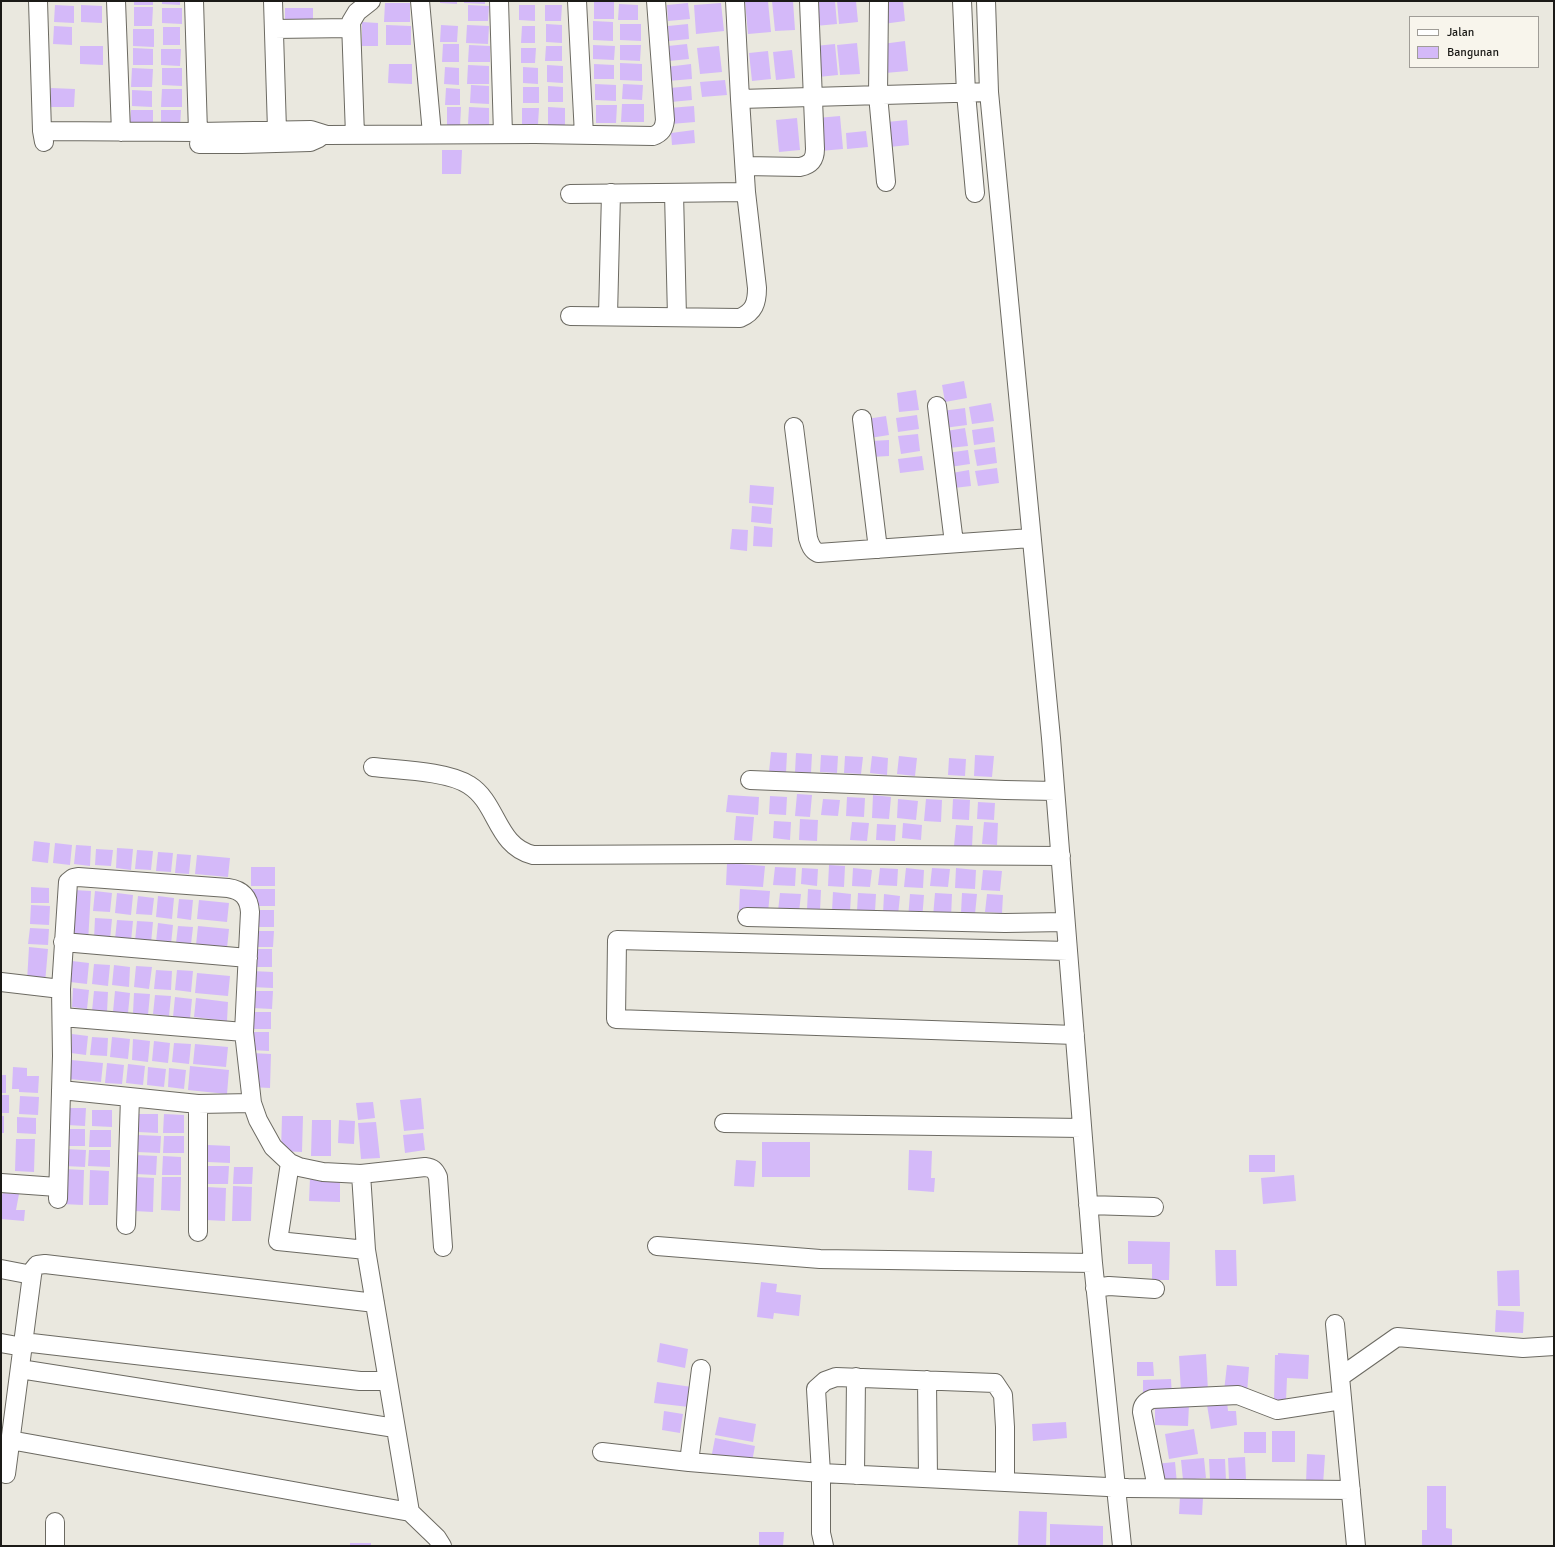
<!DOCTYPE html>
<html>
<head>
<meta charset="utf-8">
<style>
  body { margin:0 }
  #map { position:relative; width:1555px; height:1547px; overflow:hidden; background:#eae8df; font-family:Signika,sans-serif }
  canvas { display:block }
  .frame { position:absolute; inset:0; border:2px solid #1b1a17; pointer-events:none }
  .legend { position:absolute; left:1409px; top:16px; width:130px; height:52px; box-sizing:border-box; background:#f8f5ec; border:1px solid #a09d97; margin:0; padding:5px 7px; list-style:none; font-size:12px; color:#1b1a17 }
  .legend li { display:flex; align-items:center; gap:8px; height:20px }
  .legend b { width:20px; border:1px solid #a09d97 }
</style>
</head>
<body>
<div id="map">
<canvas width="1555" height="1547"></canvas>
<div class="frame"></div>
<ul class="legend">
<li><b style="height:5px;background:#fff"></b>Jalan</li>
<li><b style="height:11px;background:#d4b9f9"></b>Bangunan</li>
</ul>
</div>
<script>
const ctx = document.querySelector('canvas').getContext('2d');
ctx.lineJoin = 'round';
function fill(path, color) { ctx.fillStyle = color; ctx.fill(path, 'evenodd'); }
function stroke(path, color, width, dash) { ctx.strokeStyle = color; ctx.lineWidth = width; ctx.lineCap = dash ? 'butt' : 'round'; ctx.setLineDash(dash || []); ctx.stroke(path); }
const building = new Path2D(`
  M134 1H153V5H134Z
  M162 1H180V5L162 4Z
  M440 1H457V4L440 3Z
  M464 1H485V4L464 3Z
  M745 1H768L771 32 748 34Z
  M772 1H793L795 30 775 31Z
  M813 1H835L837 24 815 26Z
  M837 1H856L858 22 839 24Z
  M881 1H903L905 21 883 24Z
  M594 2H614V19H594Z
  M385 3H410V22H384Z
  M688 3 690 19 668 21 667 5Z
  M721 3 724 31 696 34 694 5Z
  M619 4 638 5V20H618Z
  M55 5 74 6V23L54 22Z
  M81 5 102 6V23L81 22Z
  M468 5 489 6 488 21H468Z
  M519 5H535V21L519 20Z
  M545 5H562L561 21H545Z
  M134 7H153L152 26H134Z
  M162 8H182V24L162 23Z
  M285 8H313V23H285Z
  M593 21 613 22V41L593 40Z
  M362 22 378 23V46H362Z
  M546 24 562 25V43L546 42Z
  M620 24H641V41L620 40Z
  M688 24 689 39 669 41 668 26Z
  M386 25 411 26V45H386Z
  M441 25 458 26 457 42H440Z
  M467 25 489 26 488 44 466 43Z
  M54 26 72 27V45L53 44Z
  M522 26H535V43H521Z
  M163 27H180V45H163Z
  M133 29H154V47L133 46Z
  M905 41 908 71 885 73 882 44Z
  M857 43 860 74 840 75 837 45Z
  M443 44H459V62H442Z
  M687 44 689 59 669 61 668 46Z
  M835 44 838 75 818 77 815 46Z
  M469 45 490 46V62H468Z
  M593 45 615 46 614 60 593 59Z
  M620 45H641L640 61 620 60Z
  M80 46H103V65L80 64Z
  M546 46H562V61H545Z
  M719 46 722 72 700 74 697 48Z
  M133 48 153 49V65H133Z
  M521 48H536L535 63H521Z
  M161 49H181L180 66 161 65Z
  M792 50 795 78 776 80 773 52Z
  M768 51 771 79 752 81 749 53Z
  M620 63 642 64V81L620 80Z
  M389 64H412V84L388 83Z
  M594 64 614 65V79H594Z
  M691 64 692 79 668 81 666 67Z
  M468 65 489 66V84H467Z
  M547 65 563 66V83L547 82Z
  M445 67 459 68V85L444 84Z
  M523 67 538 68V84L523 83Z
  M132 68 153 69 152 87H131Z
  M162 68H182V86L162 85Z
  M725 80 727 95 702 97 700 82Z
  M595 84 616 85V101L595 100Z
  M623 84 643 85 642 100 622 99Z
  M471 85 489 86V104L470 103Z
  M548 86 563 87V102H548Z
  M691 86 692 100 671 102 670 88Z
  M523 87H539V103H523Z
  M51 88 75 89 74 107H50Z
  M446 88 460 89V105H445Z
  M162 89H182V107H161Z
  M132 90 152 91V107L132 106Z
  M622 104H644V122H621Z
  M596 105H617L616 123H596Z
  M694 106 695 122 671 124 669 108Z
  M447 107H461L460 127H447Z
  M469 107 489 108V125L468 124Z
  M548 107 565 108V126H548Z
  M522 108H539L538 124H522Z
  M131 110H153V128L130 127Z
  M161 110H181L180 127 161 126Z
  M840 116 843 149 820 151 817 118Z
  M797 118 800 150 779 152 776 120Z
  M907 120 909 145 889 147 887 122Z
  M694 130 695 143 672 145 671 133Z
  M866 131 868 147 847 149 846 133Z
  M442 150H462L461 174H442Z
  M964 381 967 398 945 402 942 385Z
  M916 390 919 410 899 412 897 393Z
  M991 403 994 421 972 424 969 407Z
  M965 408 967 425 944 428 942 411Z
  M917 415 919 429 898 432 896 418Z
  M886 416 889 435 870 438 867 419Z
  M993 427 995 442 974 445 972 430Z
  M965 428 968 446 949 448 946 431Z
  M918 434 920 451 901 454 898 436Z
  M889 440V456L871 457V441Z
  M995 447 997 463 977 466 974 450Z
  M968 450 970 464 950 467 947 453Z
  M922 456 924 470 900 473 898 459Z
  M997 468 999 483 978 486 975 471Z
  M969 470 971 486 954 488 952 473Z
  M750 485 774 487 773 505 749 503Z
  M752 506 772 508 771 524 751 522Z
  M754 526 773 528 772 547 753 546Z
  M732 529 748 530 747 551 730 549Z
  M771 752 787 753 786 773 769 772Z
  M796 753 812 754 811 773 795 772Z
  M821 755 838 756 837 773 820 772Z
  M975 755 994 756 992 777 974 776Z
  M845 756 863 757 861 774 844 773Z
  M872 756 888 758 887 775 870 773Z
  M899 756 917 758 915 776 897 774Z
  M949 758 966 759 965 776 948 775Z
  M797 794 812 795 810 817 795 816Z
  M728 795 759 797 758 815 726 812Z
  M873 795 891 797 889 819 872 818Z
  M770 796 787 797 786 815 769 814Z
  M847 797 865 798 864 817 846 816Z
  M823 799 840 800 838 816 821 815Z
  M898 799 918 801 916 820 897 818Z
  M926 799 942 800 941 822 924 821Z
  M953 799 970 800 969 820 952 819Z
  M978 802 995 803 994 820 977 819Z
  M736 816 754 817 752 841 734 840Z
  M800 819 818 820 817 841 799 840Z
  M774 821 791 822 790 840 773 838Z
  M852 822 869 823 867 841 850 840Z
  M984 822 998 823 997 845 982 844Z
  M903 823 922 825 921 840 902 838Z
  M877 824 896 825 895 841 876 840Z
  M956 825 973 826 972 847 954 846Z
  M34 841 50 843 48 863 32 861Z
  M55 843 72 845 70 865 53 863Z
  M76 845 91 846 90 866 74 864Z
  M117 848 133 849 131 870 116 868Z
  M96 849 113 850 111 866 95 865Z
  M137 850 153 851 151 870 135 869Z
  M158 852 173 853 171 872 156 871Z
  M177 854 191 855 189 874 175 873Z
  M197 855 230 858 228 877 195 874Z
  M727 863 765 866 763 887 726 885Z
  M829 865 845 866 844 887 828 886Z
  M251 867H275V886H251Z
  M775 867 796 868 795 886 773 885Z
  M802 868 818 869 817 886 801 884Z
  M853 868 872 870 870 887 852 886Z
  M880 868 898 869 897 886 878 885Z
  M906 868 924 870 923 888 904 887Z
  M932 868 950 869 948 887 930 886Z
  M956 868 976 870 975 889 955 888Z
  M983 870 1002 871 1000 891 981 890Z
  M31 887 49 888V903H31Z
  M251 889H275V906H251Z
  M740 889 770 891 768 913 739 910Z
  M808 889 821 890 820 911 807 910Z
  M74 890 91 891 88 942 72 941Z
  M95 891 112 893 110 912 93 911Z
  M833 892 851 894 850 912 832 911Z
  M117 893 133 895 131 915 115 913Z
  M780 893 801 894 799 912 778 911Z
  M858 893 876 894 875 912 857 911Z
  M935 893 952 894 951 918 933 917Z
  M962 893 977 894 975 914 961 913Z
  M884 894 900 896 898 915 883 914Z
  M910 894 924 895 922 920 908 919Z
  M987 894 1003 895 1002 913 985 912Z
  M138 896 154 898 152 915 136 914Z
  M158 896 174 898 172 919 156 917Z
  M179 899 193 900 191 920 177 918Z
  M199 900 229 903 227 922 197 919Z
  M31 905 50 906 49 925 30 924Z
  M253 910H274V927H253Z
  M95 918 112 919 110 940 94 939Z
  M117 920 133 921 131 941 115 939Z
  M137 921 153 922 151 943 135 941Z
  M158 923 173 925 171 944 156 942Z
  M178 926 193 927 191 944 176 943Z
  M198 926 229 929 227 948 196 945Z
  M30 928 49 929 48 945 28 944Z
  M252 931H274L273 947H252Z
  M29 947 48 949 45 983 27 981Z
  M252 949H272V967H252Z
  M72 961 89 963 87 984 70 982Z
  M94 964 110 965 108 986 92 984Z
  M114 965 130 967 129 987 112 985Z
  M136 966 152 967 149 989 134 987Z
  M156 970 172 971 171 990 154 989Z
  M177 970 193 971 191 992 175 990Z
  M252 971 273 972V988L251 987Z
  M197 973 230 976 228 996 195 993Z
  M73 988 89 990 87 1009 72 1007Z
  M94 991 108 992 107 1012 92 1011Z
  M115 991 130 993 128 1013 113 1012Z
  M252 991H273L272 1009 252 1008Z
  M134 993 150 994 148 1015 133 1013Z
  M155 995 171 996 169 1016 153 1014Z
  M175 997 192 999 190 1019 173 1017Z
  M196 998 228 1002 227 1021 194 1017Z
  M251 1012H271V1029H251Z
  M252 1032H269V1051L251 1050Z
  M72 1034 88 1036 86 1055 71 1053Z
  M92 1037 108 1038 107 1056 90 1055Z
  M112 1037 130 1039 128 1059 110 1057Z
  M133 1039 150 1041 148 1062 132 1060Z
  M154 1041 170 1043 168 1063 152 1061Z
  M174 1043 191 1044 189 1064 172 1062Z
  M195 1044 228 1047 226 1067 193 1064Z
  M251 1053 271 1054 270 1088 250 1087Z
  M71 1060 103 1063 101 1082 69 1079Z
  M107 1063 124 1065 122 1084 105 1083Z
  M128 1064 145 1066 143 1085 126 1083Z
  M190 1066 229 1070 227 1094 188 1090Z
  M13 1067 27 1068V1076H39L38 1093 19 1092V1089H12Z
  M148 1067 166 1069 164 1087 147 1085Z
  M169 1068 186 1070 184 1089 168 1087Z
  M1 1075H6V1093H1Z
  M1 1095H9V1113H1Z
  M20 1096 39 1097 38 1115 19 1114Z
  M421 1098 424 1129 404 1131 400 1100Z
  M373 1102 375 1118 358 1120 356 1103Z
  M68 1108H86L85 1126 67 1125Z
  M92 1110H112V1127L92 1126Z
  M138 1114H158V1133L138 1132Z
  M164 1114 184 1115V1133H163Z
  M1 1116H4V1133H1Z
  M282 1116H303L302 1152 281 1151Z
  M17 1117 36 1118V1134L17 1133Z
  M312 1120H331V1156H311Z
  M339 1120 355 1121 354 1144 338 1143Z
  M376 1122 380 1158 361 1159 358 1123Z
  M67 1129H85V1146H67Z
  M90 1130H111V1147H89Z
  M423 1133 425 1150 405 1153 403 1135Z
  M138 1135 161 1136 160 1153 137 1152Z
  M164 1136H184V1153H163Z
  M16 1139H35L34 1172 15 1171Z
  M762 1142H810V1177H762Z
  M208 1145 230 1146V1163L208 1162Z
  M65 1149 86 1150 85 1167 65 1166Z
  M89 1150H110V1167L88 1166Z
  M909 1150 932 1151 931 1178H935L934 1192 908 1190Z
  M135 1155 157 1156 156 1175 135 1174Z
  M1249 1155H1275V1172H1249Z
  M163 1156 181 1157V1175H162Z
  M736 1160 756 1161 754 1187 734 1186Z
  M208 1166H229L228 1184H207Z
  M234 1167H253L252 1184H233Z
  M64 1169 84 1170 83 1205 62 1204Z
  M90 1170 109 1171 108 1205H89Z
  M1294 1175 1296 1201 1263 1204 1261 1178Z
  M135 1177 154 1178 153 1212 134 1211Z
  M162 1177H181L180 1211 161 1210Z
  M310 1178H340V1202L309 1201Z
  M233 1186 252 1187 251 1221H232Z
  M207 1187 226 1188 225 1221 206 1220Z
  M3 1193 19 1194 16 1210H25L24 1221 1 1219V1197Z
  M1128 1241 1170 1242 1169 1280H1152V1264H1128Z
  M1215 1250H1236L1237 1286H1216Z
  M1519 1270 1520 1306H1498L1497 1271Z
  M761 1282 777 1284 776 1292 801 1295 799 1316 774 1313 773 1319 757 1317Z
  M1496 1310 1524 1312 1523 1333 1495 1332Z
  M660 1343 688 1349 685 1368 657 1362Z
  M1278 1353 1309 1355 1308 1379 1287 1378 1286 1400H1274L1275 1355H1278Z
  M1206 1354 1208 1391 1181 1392 1179 1356Z
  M1137 1362H1153L1154 1376H1137Z
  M1227 1365 1249 1367 1247 1393 1224 1391Z
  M1171 1379 1172 1397H1143V1380Z
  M657 1382 692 1387 689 1407 654 1403Z
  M1227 1402 1228 1411H1236L1237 1425 1211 1429 1207 1405Z
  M1155 1403 1189 1404 1188 1426 1155 1425Z
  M664 1411 683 1414 680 1433 662 1430Z
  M719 1417 756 1424 753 1442 715 1435Z
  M1066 1422 1067 1438 1033 1441 1032 1424Z
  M1194 1429 1198 1454 1169 1459 1165 1434Z
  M1272 1431H1295V1462H1272Z
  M1244 1432H1266V1453H1244Z
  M715 1438 755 1446 751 1467 711 1459Z
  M1307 1454 1325 1455 1323 1485 1306 1484Z
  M1245 1457 1246 1479 1229 1480 1228 1458Z
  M1204 1458 1206 1478 1183 1480 1181 1460Z
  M1209 1459H1225L1226 1480H1210Z
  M1175 1462 1177 1484 1158 1486 1155 1464Z
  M1427 1486H1446V1528L1452 1529V1546H1422V1530H1427Z
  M1180 1496 1203 1498 1202 1515 1179 1514Z
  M1019 1511 1047 1512 1046 1546H1018Z
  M1050 1524 1103 1526V1546H1050Z
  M759 1532H784L783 1546H759Z
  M350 1543H371V1546H350Z`);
const minor = new Path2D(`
  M38 1 42 131 44 142
  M116 1 121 132
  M194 1 198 132
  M273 1 277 130
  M420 1 432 134
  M499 1 503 134
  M577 1 584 135
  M735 1 740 99 989 92
  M879 1 878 95 886 182
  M962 1 966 93 975 193
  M986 1 989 92 1051 738 1093 1263 1122 1546
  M274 29 351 28
  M42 131 198 132 311 130 327 135 535 134 653 136C661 133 664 129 665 120L656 1
  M355 135 351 22 357 12 371 1
  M199 144H242L310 142 319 138
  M745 166 800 167C810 165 815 160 815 149L809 1
  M674 193 677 317
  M570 194 746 192
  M570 316 740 318C754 312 757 303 757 288L746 192 740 99
  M608 316 611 193
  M937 406 954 543
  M862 419 878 549
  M794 427 808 538C810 545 812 550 818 553L1031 538
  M373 767C399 770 448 771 469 785 498 803 496 846 533 855L741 854 1061 856
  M750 780 1005 790 1055 791
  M747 917 1005 923 1065 922
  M63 942 248 958
  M1068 951 617 940 616 1019 1075 1035
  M1 982 61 989
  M62 1017 244 1032
  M61 1090 198 1104 252 1103
  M724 1123 1082 1128
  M290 1163 278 1241 366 1250
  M361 1174 425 1167C433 1168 435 1170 438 1177L443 1247
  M1 1183 57 1187
  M58 1199 62 1056 61 989 68 882 73 878 78 877 228 888C242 890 249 898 250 912L244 1032 252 1103 258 1120 273 1147 290 1163 299 1167 323 1172 361 1174 366 1250 410 1512 437 1538 442 1546
  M1088 1205 1154 1207
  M126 1225 130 1097
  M198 1232V1104
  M657 1246 820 1259 1093 1263
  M1 1269 32 1275
  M1095 1288 1109 1286 1155 1289
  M1335 1324 1356 1546
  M23 1342 360 1381H387
  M1 1343 23 1347
  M20 1369 395 1428
  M1340 1377 1397 1337 1523 1348 1554 1346
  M927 1380 928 1478
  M10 1440 410 1512
  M602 1452 689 1462 821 1473 1128 1488 1351 1490
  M689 1462 701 1369
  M6 1474 32 1275 33 1270 37 1265 45 1264 375 1303
  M855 1475 856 1377
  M1157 1488 1142 1412C1142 1405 1145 1402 1152 1399L1238 1395 1277 1410 1342 1400
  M55 1522V1546
  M824 1546 821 1533V1473L816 1389 825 1381 836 1377 995 1383 1003 1395 1005 1427V1481`);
fill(building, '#d4b9f9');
stroke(minor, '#6c6a62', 20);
stroke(minor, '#fff', 18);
</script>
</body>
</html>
